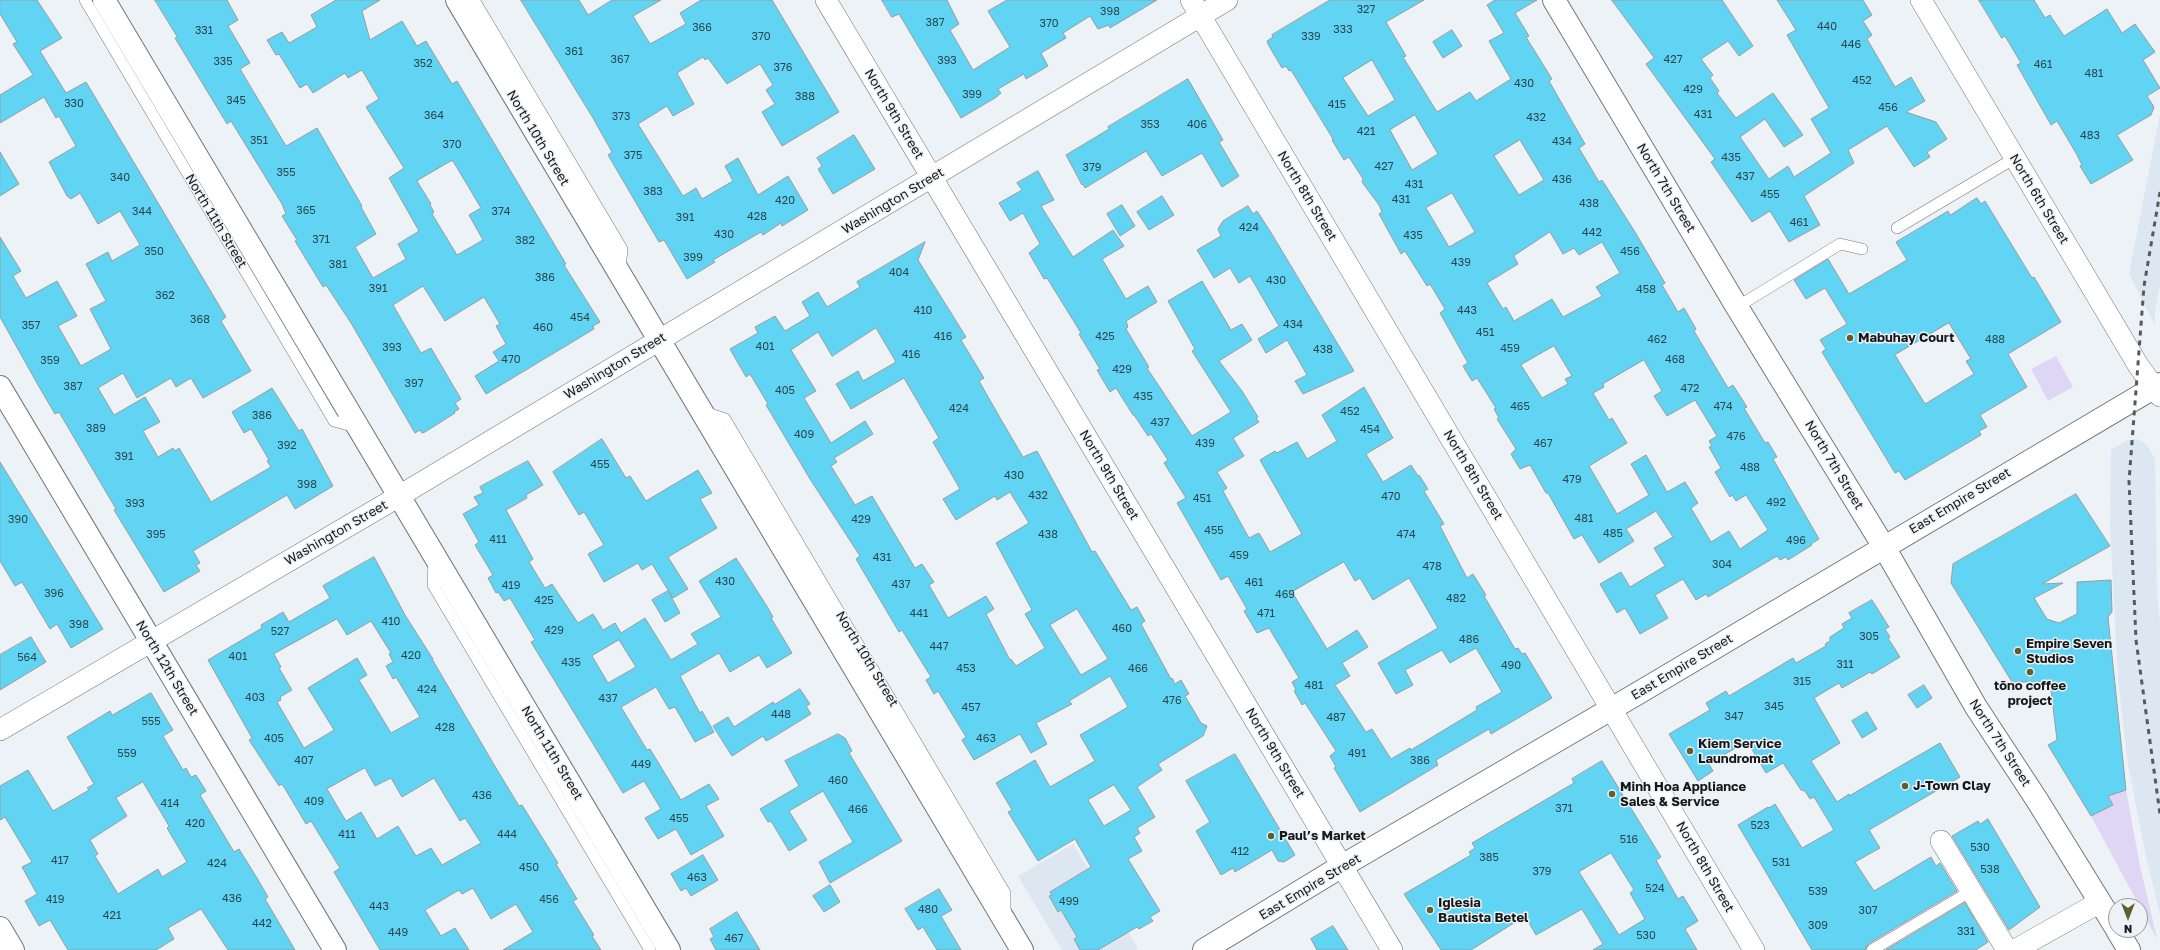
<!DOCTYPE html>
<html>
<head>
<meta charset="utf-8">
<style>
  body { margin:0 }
  #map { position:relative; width:2160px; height:950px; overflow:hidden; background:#edf2f7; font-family:"Golos Text",sans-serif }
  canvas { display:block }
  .north { position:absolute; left:2108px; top:898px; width:40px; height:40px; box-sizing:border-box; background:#edf2f7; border:1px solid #979a9e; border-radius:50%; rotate:180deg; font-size:11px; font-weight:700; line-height:16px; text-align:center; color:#151718 }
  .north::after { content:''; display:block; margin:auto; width:14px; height:18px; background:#5e5f2c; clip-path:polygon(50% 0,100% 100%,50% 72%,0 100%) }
</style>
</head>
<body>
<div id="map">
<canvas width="2160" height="950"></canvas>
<div class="north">N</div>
</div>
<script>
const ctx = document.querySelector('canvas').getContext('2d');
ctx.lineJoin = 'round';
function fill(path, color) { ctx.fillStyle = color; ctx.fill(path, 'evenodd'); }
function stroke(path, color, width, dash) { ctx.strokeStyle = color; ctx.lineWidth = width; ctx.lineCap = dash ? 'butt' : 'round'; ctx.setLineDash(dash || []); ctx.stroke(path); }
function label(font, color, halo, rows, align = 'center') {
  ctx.font = font + ' "Golos Text",sans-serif'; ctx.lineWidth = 3; ctx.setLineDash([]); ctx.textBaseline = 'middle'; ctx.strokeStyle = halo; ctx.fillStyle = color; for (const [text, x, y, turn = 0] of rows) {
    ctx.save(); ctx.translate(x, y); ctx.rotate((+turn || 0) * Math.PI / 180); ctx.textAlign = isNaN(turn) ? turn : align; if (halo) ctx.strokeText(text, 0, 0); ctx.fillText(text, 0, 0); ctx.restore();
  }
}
const built = new Path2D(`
  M2160 114V285L2155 310V325L2129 274Z
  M2138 439 2147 445 2155 459 2157 591 2160 624V915L2145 852 2128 764 2118 680 2110 527 2111 450 2128 440Z
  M1073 844 1138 948 1135 950H1062L1018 876Z`);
const green = new Path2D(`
  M2056 356 2073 387 2048 401 2031 369Z
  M2126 790 2140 866 2157 939 2091 816 2113 805 2108 796Z`);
const building = new Path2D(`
  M0 0H37L62 38 40 51 66 93 86 82 226 317 221 321 251 371 203 398 191 378 176 387 171 378 137 398 123 373 98 388 114 415 145 397 160 422 143 431 158 457 173 448 175 451 179 448 211 502 271 467 267 461 269 460 251 429 244 433 232 412 272 388 299 431 302 429 333 486 295 509 287 495 193 551 200 563 196 565 200 571 164 592 114 510 116 509 59 412 55 414 38 385 0 317V237L21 271 13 276 26 298 57 281 77 316 58 326 81 366 111 349 90 309 106 301 86 264 108 252 112 261 140 245 120 211 98 224 80 193 71 199 67 196 49 162 76 146 59 116 56 118 44 97 0 123V95L33 75 13 44 17 42 0 14Z
  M155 0H227L238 20 228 26 250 63 240 69 286 146 317 128 362 206 361 207 376 234 355 247 373 278 406 259 398 244 419 231 389 178 404 168 366 107 379 99 362 70 348 78 345 73 313 93 307 84 300 88 279 54 276 55 267 40 282 32 289 43 317 27 311 15 336 0H380L362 11 370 40 402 21 417 46 426 41 452 84 457 81 566 264 564 265 600 322 593 326 594 329 486 394 475 376 499 361 493 352 506 344 496 326 500 324 484 297 445 321 423 286 393 305 421 353 431 348 461 399 455 403 459 409 454 412 455 413 425 432 422 433 420 430 415 433 351 323 326 285 323 287 295 241 297 240 282 216 286 214 282 204 231 121 227 124 175 38 177 37ZM451 161H453L481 208 469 215 483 240 457 255 432 214 434 212 430 205 431 204 417 181Z
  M521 0H579L588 15 612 0H661L633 16 650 44 686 24 680 13 701 0H772L839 112 782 146 762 112 775 104 766 90 773 85 760 64 727 84 708 58 705 60 703 57 677 73 694 104 673 116 667 106 638 124 683 196 696 188 702 199 733 181 725 166 738 158 758 195 788 176 808 210 782 226 781 223 763 235 761 232 713 260 715 262 687 279 664 240 659 242 608 155 612 152 593 118Z
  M882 0H947L959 24 950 30 973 70 1010 47 988 11 1007 0H1157L1110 28 1109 25 1098 29 1090 16 1063 33 1066 38 1041 53 1048 66 1026 79 1024 74 998 89 1001 93 995 98 961 118 899 14 892 17Z
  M1330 0H1424L1386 22 1406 56 1403 57 1437 112 1470 92 1476 101 1511 79 1489 41 1504 33 1487 5 1495 0H1537L1515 13 1529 36 1526 37 1552 79 1549 81 1585 144 1579 148 1599 182 1602 180 1635 232 1665 283 1662 285 1678 312 1684 308 1696 329 1694 331 1728 388 1733 385 1747 407 1744 408 1765 443 1768 442 1777 457 1773 459 1819 539 1811 544 1812 545 1788 560 1786 557 1780 560 1777 556 1708 597 1706 594 1696 600 1683 579 1655 595 1668 618 1640 634 1625 608 1617 613 1600 584 1621 572 1630 587 1665 566 1654 548 1673 537 1656 511 1626 529 1634 541 1599 563 1582 535 1574 539 1548 493H1546L1530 465 1520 469 1511 454 1516 449 1497 419 1499 418 1494 409 1496 408 1477 378 1472 381 1463 366 1468 363 1440 313 1445 309 1430 284 1427 286 1405 251 1401 254 1379 214 1382 212 1379 205 1362 182 1363 179 1349 157 1344 160 1332 140 1333 139 1291 70 1289 71 1286 66 1282 68 1269 46 1267 41 1273 37 1272 35ZM1372 60 1395 100 1368 116 1343 78ZM1415 115 1438 154 1412 170 1390 130ZM1520 140 1544 180 1519 195 1494 156ZM1452 193 1475 232 1449 247 1426 208ZM1550 232 1563 254 1574 248 1579 255 1602 242 1620 273 1596 287 1602 296 1563 317 1552 299 1514 321 1506 307 1503 309 1487 283 1518 264 1514 256ZM1554 346 1572 376 1565 379 1568 384 1542 398 1521 365ZM1644 360 1662 391 1654 396 1667 416 1695 400 1717 436 1709 441 1712 446 1709 447 1721 468 1715 472 1730 497 1732 495 1736 501 1746 495 1768 530 1740 549 1729 531 1711 542 1691 508 1698 503 1685 482 1667 492 1646 455 1631 464 1649 495 1617 514 1589 466 1627 443 1612 418 1609 420 1593 393 1604 387 1603 384Z
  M1612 0H1722L1753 46 1739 56 1728 41 1701 59 1713 75 1710 78 1719 91 1717 93 1736 118 1773 93 1803 135 1784 147 1765 119 1740 137 1769 179 1788 166 1794 177 1831 153 1811 119 1829 108 1787 35 1796 30 1777 0H1863L1872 15 1863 21 1872 35 1867 39 1895 87 1911 77 1925 101 1906 112 1936 122 1947 139 1927 152 1930 157 1914 167 1887 126 1848 150 1854 163 1804 196 1820 225 1789 242 1770 211 1752 222 1711 162 1715 159 1646 64 1654 58Z
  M1979 0H2034L2045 18 2050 15 2064 36 2107 9 2122 33 2135 24 2155 52 2143 60 2160 88 2147 96 2154 107 2151 115 2117 135 2133 160 2091 184 2080 166 2082 165 2076 153 2057 121 2051 125 2017 65 2021 63 2005 36 2002 38Z
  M1452 30 1462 46 1443 58 1433 42Z
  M1188 79 1223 140 1219 142 1239 176 1222 187 1202 153 1162 176 1146 151 1085 188 1083 184 1082 185 1066 155 1109 129 1108 127Z
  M854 135 875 169 833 194 818 169 822 166 817 158Z
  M0 152 19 184 0 196Z
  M1038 171 1054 200 1041 206 1073 257 1113 230 1124 246 1102 259 1126 299 1148 286 1157 302 1126 321 1128 327 1126 329 1149 367 1147 368 1192 436 1231 412 1192 351 1195 349 1168 301 1202 281 1231 330 1242 324 1252 340 1219 361 1242 391 1258 417 1256 418 1259 422 1233 438 1244 456 1217 472 1227 488 1223 491 1249 538 1259 533 1270 552 1302 534 1260 460 1275 451 1277 453 1297 442 1307 459 1337 441 1322 415 1364 387 1393 438 1366 454 1383 482 1411 465 1418 476 1419 475 1428 489 1424 491 1444 524 1440 526 1467 578 1473 574 1486 595 1484 596 1515 649 1518 648 1522 654 1525 653 1552 698 1491 734 1489 729 1436 760 1438 765 1425 773 1360 812 1334 768 1336 767 1330 756 1336 751 1305 703 1302 705 1294 691 1296 690 1292 682 1299 678 1269 628 1257 633 1244 611 1247 609 1228 576 1221 580 1177 503 1186 498 1164 463 1168 460 1151 434 1148 436 1134 415H1133L1116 388 1110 392 1097 370 1100 369 1079 334 1081 333 1047 278 1044 279 1029 253 1040 244 1023 213 1010 221 999 203 1022 190 1017 183ZM1344 562 1355 581 1360 578 1373 600 1409 578 1438 628 1378 663 1396 694 1413 685 1405 670 1442 650 1450 663 1476 648 1502 692 1476 707 1477 710 1411 750 1410 748 1391 759 1372 729 1366 732 1335 685 1350 676 1342 663 1368 647 1357 630 1327 649 1292 592Z
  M1162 196 1174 215 1149 230 1137 212Z
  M1977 198 1981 204 1985 201 2032 278 2034 277 2061 322 2008 354 2027 387 1980 415 1987 427 1979 431 1981 435 1905 480 1899 471 1895 473 1822 352 1826 349 1820 340 1847 324 1825 288 1806 299 1794 280 1828 259 1849 294 1907 260 1896 242 1948 211 1950 215ZM1949 323 1971 359 1966 361 1974 374 1925 404 1895 355Z
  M1122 205 1135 226 1120 236 1107 214Z
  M1248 206 1253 214 1257 211 1270 231 1354 371 1303 394 1295 381 1307 375 1287 340 1266 353 1258 339 1279 326 1250 276 1239 283 1230 268 1214 278 1197 250 1221 236 1218 229 1223 221Z
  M925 242 918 260 966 337 961 340 984 378 979 381 1003 423 1023 457 1037 451 1092 552 1095 551 1131 610 1137 607 1145 621 1141 624 1171 679 1172 678 1175 684 1181 680 1189 694 1185 696 1201 723 1207 726 1203 736 1158 764 1162 770 1137 787 1155 817 1137 828 1140 833 1134 837 1142 851 1128 859 1160 911 1150 917 1153 921 1139 929 1137 927 1098 950H1080L1074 939 1077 937 1061 910 1058 912 1049 896 1052 895 1050 892 1091 867 1075 839 1038 861 1008 812 1012 810 996 783 1035 760 1050 787 1095 761 1080 735 1128 707 1110 676 1069 701 1072 704 1036 723 1047 744 1031 753 1020 734 974 760 962 740 966 737 938 691 934 694 926 680 931 677 902 630 899 632 856 559 860 556 810 479 766 405 768 404 750 374 746 377 730 349 758 333 755 327 775 316 785 331 810 316 802 302 818 292 827 307 860 287 857 282ZM876 328 896 362 863 381 858 371 836 384 851 409 904 378 939 438 933 442 960 489 943 499 956 520 995 496 997 500 1010 492 1029 523 996 543 1032 610 1025 614 1045 648 1016 666 1011 659 1010 660 986 614 994 609 986 596 948 618 929 585 934 582 922 564 915 568 872 496 855 505 831 466 837 462 834 458 873 434 865 421 831 443 804 398 816 391 791 350 818 332 832 356ZM1077 609 1108 659 1081 675 1050 625ZM1114 785 1131 810 1104 826 1088 800Z
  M602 439 626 478 630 476 646 501 698 470 712 493 700 499 717 528 668 557 688 589 673 598 652 564 642 570 638 563 604 582 588 554 604 545 584 512 579 515 553 472Z
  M528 461 543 485 526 495 527 498 506 510 533 559 529 562 545 588 552 584 578 623 593 614 603 630 615 623 621 633 645 618 671 660 698 644 691 634 721 617 699 581 736 558 768 608 773 617 771 618 792 653 767 668 759 655 730 672 719 653 680 676 700 713 702 711 714 732 695 742 675 707 669 709 656 687 621 707 647 750 650 749 681 800 709 784 719 799 706 806 724 836 691 855 676 829 658 839 645 818 661 809 644 781 623 793 531 642 535 640 510 598 504 601 498 592 496 593 488 578 493 575 475 545 479 542 463 514 479 505 474 497 483 493 480 487ZM619 640 636 667 608 683 592 656Z
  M0 462 103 629 71 648 57 624 50 629 22 582 15 586 0 561Z
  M2076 494 2110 546 2042 584 2063 583 2034 598 2047 619 2059 623 2077 614V582L2111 580 2112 612 2108 617 2126 790 2108 796 2113 805 2091 816 2048 745 2057 740 2050 682H2012L1951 583 1953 564Z
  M374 557 405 615 433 659H432L496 768 519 806 522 805 558 863 556 864 577 899 573 901 594 935 592 936 601 950H503L533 932 516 904 491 919 473 888 462 894 459 890 425 910 441 936 455 928 469 950H380L334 872 340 868 311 821 306 824 284 787 281 784 279 786 249 740 252 738 208 660 262 628 261 625 283 612 289 622 330 598 323 586ZM337 619 347 635 371 621 391 653 389 654 393 662 386 666 393 679 396 677 420 717 391 733 359 680 367 675 357 658 308 688 334 730 304 748 277 702 281 700 280 697 292 690 279 668 281 667 274 654ZM365 768 375 786 391 778 402 797 434 778 460 821 465 818 481 843 442 865 431 848 416 856 398 826 377 839 361 812 346 821 327 789Z
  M668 591 680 613 665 622 652 600Z
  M1872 600 1889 627 1885 629 1890 637 1888 638 1900 657 1872 674 1870 672 1842 688 1839 683 1814 698 1840 743 1811 761 1837 802 1849 794V796L1940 743 1960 777 1869 830 1880 848 1855 862 1874 891 1931 857 1936 866 1940 863 1957 891 1868 944 1865 950H1812L1738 825 1768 807 1769 808 1775 804 1802 848 1834 830 1814 797 1810 799 1805 791 1801 790 1783 763 1766 773 1747 741 1709 764 1713 771 1698 781 1669 734 1710 710 1706 703 1726 691 1729 696 1793 658 1796 663 1826 646 1825 644 1830 641V637L1844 628 1842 624 1852 618 1849 613Z
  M31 637 46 662 0 690V655Z
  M1924 685 1932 698 1917 708 1908 695Z
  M800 689 810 704 806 706 811 714 772 738 766 741 763 736 732 756 713 726 728 717 734 727 773 702 775 704Z
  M151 693 173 730 163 736 183 770 186 768 191 777 196 775 206 791 200 795 234 852 239 849 257 878 268 897 265 899 295 950H228L201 909 168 928 174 939 156 950H68L50 920 39 926 25 901 37 894 22 867 32 862 5 817 0 820V786L28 770 53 811 89 790 87 788 94 784 67 737 110 711 112 715ZM143 782 169 826 167 828 187 862 162 877 158 869 118 894 95 856 98 854 90 840 127 816 116 798Z
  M1867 712 1877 729 1862 738 1852 721Z
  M838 734 845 738 852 751 849 753 902 841 830 883 819 862 853 842 823 791 789 811 807 840 789 851 771 821 768 822 760 809 799 786 785 761Z
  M1235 754 1295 855 1284 862 1278 861 1272 850 1235 872 1233 868 1221 875 1196 831 1210 822 1186 781Z
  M1602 761 1661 857 1656 860 1678 899 1683 896 1698 921 1685 929 1697 950H1593L1603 944 1582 909 1536 935 1525 916 1471 950H1441L1404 894 1471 855 1469 852 1475 848 1472 843 1574 783 1572 779ZM1611 853 1634 890 1630 893 1645 919 1619 935 1579 872Z
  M1988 819 2040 907 2009 930 1952 836 1978 821 1980 824Z
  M703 855 718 880 691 896 686 888 681 891 671 874Z
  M830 885 840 902 824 912 813 896Z
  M939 889 952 910 941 916 961 950H937L923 927 918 930 905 909Z
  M1965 903 1988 942 1976 950H1886Z
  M737 912 760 950H716L710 939 714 937 710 929Z
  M1333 926 1348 950H1317L1311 939Z`);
const lane = new Path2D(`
  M85 0 334 421 356 427
  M474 0 622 249 620 269
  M1897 228 2015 158
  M1737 307 1840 244 1862 249
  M704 412 725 419 1005 893V915
  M434 562 433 585 650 950
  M1872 950 1971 891`);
const street = new Path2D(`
  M826 0 1392 950
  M1191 0 1754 950
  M1921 0 2138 365 2160 396
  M0 730 379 508 1227 0
  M1941 841 2007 950
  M2015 950 2100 902`);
const secondary = new Path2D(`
  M104 0 669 950
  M457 0 1022 950
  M1554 0 1737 307 1884 547 1976 707 2037 800 2116 928
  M0 387 335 950
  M0 928 13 950
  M2117 930 2129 950
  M1204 950 1342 866 1635 695 2160 384`);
const rail = new Path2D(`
  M2160 192 2144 286 2129 481 2136 640 2160 814`);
const markers = [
  [1850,338,4,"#5e5f2c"],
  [2018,651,4,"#5e5f2c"],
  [2030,672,4,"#5e5f2c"],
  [1690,751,4,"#5e5f2c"],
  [1905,786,4,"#5e5f2c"],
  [1612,794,4,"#5e5f2c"],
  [1271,836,4,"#5e5f2c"],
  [1430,910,4,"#5e5f2c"]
];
const numberNames = [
  ["327",1366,10],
  ["398",1110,12],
  ["387",935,23],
  ["370",1049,24],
  ["440",1827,27],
  ["366",702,28],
  ["333",1343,30],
  ["331",204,31],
  ["370",761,37],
  ["339",1311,37],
  ["446",1851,45],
  ["361",574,52],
  ["367",620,60],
  ["427",1673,60],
  ["393",947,61],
  ["335",223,62],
  ["352",423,64],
  ["461",2043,65],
  ["376",783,68],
  ["481",2094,74],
  ["452",1862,81],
  ["430",1524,84],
  ["429",1693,90],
  ["399",972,95],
  ["388",805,97],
  ["345",236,101],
  ["330",74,104],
  ["415",1337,105],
  ["456",1888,108],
  ["431",1703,115],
  ["364",434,116],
  ["373",621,117],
  ["432",1536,118],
  ["353",1150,125],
  ["406",1197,125],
  ["421",1366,132],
  ["483",2090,136],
  ["351",259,141],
  ["434",1562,142],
  ["370",452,145],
  ["375",633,156],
  ["435",1731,158],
  ["427",1384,167],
  ["379",1092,168],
  ["355",286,173],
  ["437",1745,177],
  ["340",120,178],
  ["436",1562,180],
  ["431",1414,185],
  ["383",653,192],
  ["455",1770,195],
  ["431",1401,200],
  ["420",785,201],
  ["438",1589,204],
  ["365",306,211],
  ["344",142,212],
  ["374",501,212],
  ["428",757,217],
  ["391",685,218],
  ["461",1799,223],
  ["424",1249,228],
  ["442",1592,233],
  ["430",724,235],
  ["435",1413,236],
  ["371",321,240],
  ["382",525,241],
  ["350",154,252],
  ["456",1630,252],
  ["399",693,258],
  ["439",1461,263],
  ["381",338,265],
  ["404",899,273],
  ["386",545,278],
  ["430",1276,281],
  ["391",378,289],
  ["458",1646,290],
  ["362",165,296],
  ["410",923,311],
  ["443",1467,311],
  ["454",580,318],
  ["368",200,320],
  ["434",1293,325],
  ["357",31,326],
  ["460",543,328],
  ["451",1485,333],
  ["416",943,337],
  ["425",1105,337],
  ["462",1657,340],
  ["488",1995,340],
  ["401",765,347],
  ["393",392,348],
  ["459",1510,349],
  ["438",1323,350],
  ["416",911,355],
  ["470",511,360],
  ["468",1675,360],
  ["359",50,361],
  ["429",1122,370],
  ["397",414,384],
  ["387",73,387],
  ["472",1690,389],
  ["405",785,391],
  ["435",1143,397],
  ["465",1520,407],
  ["474",1723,407],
  ["424",959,409],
  ["452",1350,412],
  ["386",262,416],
  ["437",1160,423],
  ["389",96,429],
  ["454",1370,430],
  ["409",804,435],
  ["476",1736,437],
  ["439",1205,444],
  ["467",1543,444],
  ["392",287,446],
  ["391",124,457],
  ["455",600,465],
  ["488",1750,468],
  ["430",1014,476],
  ["479",1572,480],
  ["398",307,485],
  ["432",1038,496],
  ["470",1391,497],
  ["451",1202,499],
  ["492",1776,503],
  ["393",135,504],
  ["481",1584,519],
  ["390",18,520],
  ["429",861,520],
  ["455",1214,531],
  ["485",1613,534],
  ["395",156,535],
  ["438",1048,535],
  ["474",1406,535],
  ["411",498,540],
  ["496",1796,541],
  ["459",1239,556],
  ["431",882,558],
  ["304",1722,565],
  ["478",1432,567],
  ["430",725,582],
  ["461",1254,583],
  ["437",901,585],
  ["419",511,586],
  ["396",54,594],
  ["469",1285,595],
  ["482",1456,599],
  ["425",544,601],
  ["441",919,614],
  ["471",1266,614],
  ["410",391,622],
  ["398",79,625],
  ["460",1122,629],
  ["429",554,631],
  ["527",280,632],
  ["305",1869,637],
  ["486",1469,640],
  ["447",939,647],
  ["420",411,656],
  ["401",238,657],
  ["564",27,658],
  ["435",571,663],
  ["311",1845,665],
  ["490",1511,666],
  ["453",966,669],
  ["466",1138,669],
  ["315",1802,682],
  ["481",1314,686],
  ["424",427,690],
  ["403",255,698],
  ["437",608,699],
  ["476",1172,701],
  ["345",1774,707],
  ["457",971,708],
  ["448",781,715],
  ["347",1734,717],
  ["487",1336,718],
  ["555",151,722],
  ["428",445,728],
  ["405",274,739],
  ["463",986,739],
  ["559",127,754],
  ["491",1357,754],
  ["407",304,761],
  ["386",1420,761],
  ["449",641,765],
  ["460",838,781],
  ["436",482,796],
  ["409",314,802],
  ["414",170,804],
  ["371",1564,809],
  ["466",858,810],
  ["455",679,819],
  ["420",195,824],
  ["523",1760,826],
  ["411",347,835],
  ["444",507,835],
  ["516",1629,840],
  ["530",1980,848],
  ["412",1240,852],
  ["385",1489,858],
  ["417",60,861],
  ["531",1781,863],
  ["424",217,864],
  ["450",529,868],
  ["538",1990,870],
  ["379",1542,872],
  ["463",697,878],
  ["524",1655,889],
  ["539",1818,892],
  ["436",232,899],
  ["419",55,900],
  ["456",549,900],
  ["499",1069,902],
  ["443",379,907],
  ["480",928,910],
  ["307",1868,911],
  ["421",112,916],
  ["442",262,924],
  ["309",1818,926],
  ["331",1966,932],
  ["449",398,933],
  ["530",1646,936],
  ["467",734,939]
];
const streetNames = [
  ["North 9th Street",894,114,59],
  ["North 10th Street",538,138,59],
  ["North 7th Street",1666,188,59],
  ["North 8th Street",1307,196,59],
  ["North 6th Street",2039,199,59],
  ["Washington Street",893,201,-31],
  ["North 11th Street",216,221,59],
  ["Washington Street",615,366,-31],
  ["North 7th Street",1834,465,59],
  ["North 9th Street",1109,475,59],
  ["North 8th Street",1473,475,59],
  ["East Empire Street",1960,501,-31],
  ["Washington Street",336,533,-30],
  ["North 10th Street",867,659,59],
  ["East Empire Street",1682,667,-31],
  ["North 12th Street",167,668,59],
  ["North 7th Street",2000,743,57],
  ["North 11th Street",552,753,59],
  ["North 9th Street",1275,753,59],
  ["North 8th Street",1705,867,60],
  ["East Empire Street",1310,887,-31]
];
const poiNames = [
  ["Mabuhay Court",1858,338],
  ["Empire Seven",2026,644],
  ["Studios",2026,659],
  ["tōno coffee",2030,686,"center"],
  ["project",2030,701,"center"],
  ["Kiem Service",1698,744],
  ["Laundromat",1698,759],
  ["J-Town Clay",1913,786],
  ["Minh Hoa Appliance",1620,787],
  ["Sales & Service",1620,802],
  ["Paul’s Market",1279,836],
  ["Iglesia",1438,903],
  ["Bautista Betel",1438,918]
];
fill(built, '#dce7f1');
fill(green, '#dfd6f5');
fill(building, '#61d4f3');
stroke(building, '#979d9f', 1);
stroke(lane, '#73787c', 12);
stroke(street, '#73787c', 22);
stroke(secondary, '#73787c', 24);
stroke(lane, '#fff', 11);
stroke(street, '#fff', 21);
stroke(secondary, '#fff', 22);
stroke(rail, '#575a5c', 3, [5, 5]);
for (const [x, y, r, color] of markers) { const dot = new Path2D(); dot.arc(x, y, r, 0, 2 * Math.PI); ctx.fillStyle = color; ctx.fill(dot); stroke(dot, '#edf2f7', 1.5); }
label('11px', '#28464f', null, numberNames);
label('13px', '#151718', '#edf2f7', streetNames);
label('bold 13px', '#151718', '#edf2f7', poiNames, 'left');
</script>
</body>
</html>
